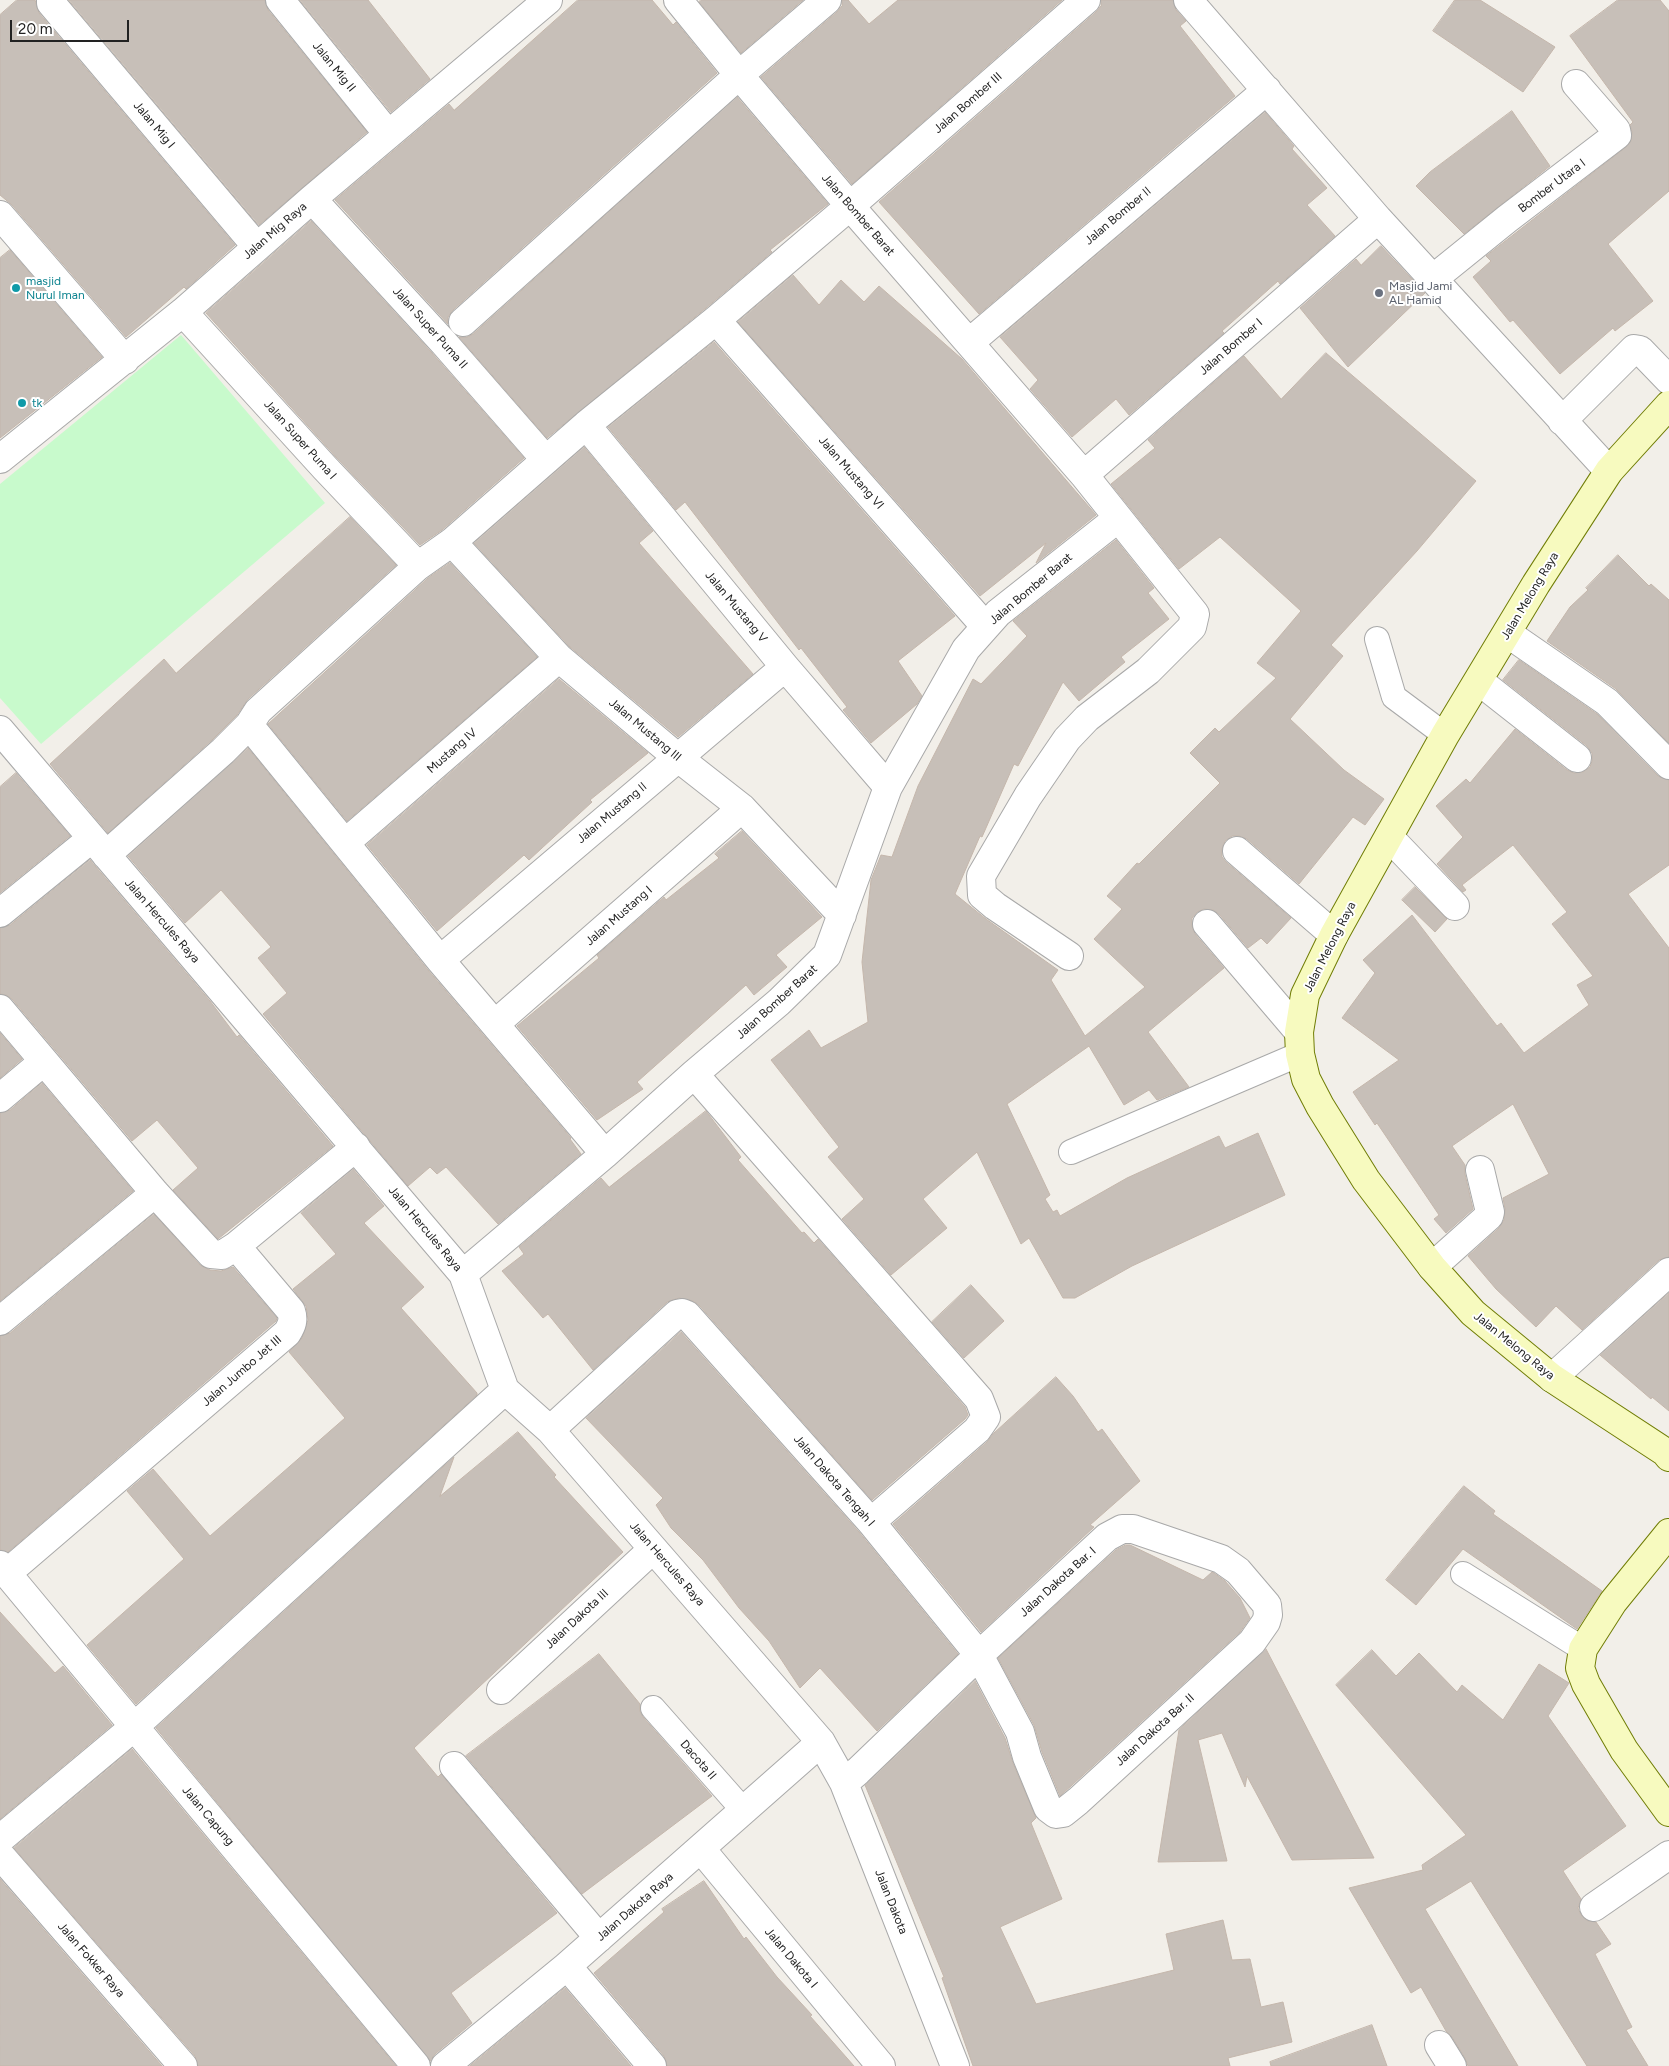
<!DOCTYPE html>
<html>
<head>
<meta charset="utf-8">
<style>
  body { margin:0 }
  #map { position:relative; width:1669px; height:2066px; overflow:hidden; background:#f2efe9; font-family:Figtree,sans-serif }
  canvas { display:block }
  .scale { position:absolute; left:10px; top:20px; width:119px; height:22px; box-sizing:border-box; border:2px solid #222; border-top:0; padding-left:6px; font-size:15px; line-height:18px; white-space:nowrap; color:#222; -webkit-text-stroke:4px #fff; paint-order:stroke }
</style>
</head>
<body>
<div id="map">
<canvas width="1669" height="2066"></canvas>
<div class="scale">20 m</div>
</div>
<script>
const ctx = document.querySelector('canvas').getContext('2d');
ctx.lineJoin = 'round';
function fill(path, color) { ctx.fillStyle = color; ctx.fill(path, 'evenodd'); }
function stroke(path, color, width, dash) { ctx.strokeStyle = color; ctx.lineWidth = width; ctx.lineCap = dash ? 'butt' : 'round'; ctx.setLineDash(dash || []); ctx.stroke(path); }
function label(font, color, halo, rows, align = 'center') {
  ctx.font = font + ' Figtree,sans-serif'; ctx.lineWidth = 4; ctx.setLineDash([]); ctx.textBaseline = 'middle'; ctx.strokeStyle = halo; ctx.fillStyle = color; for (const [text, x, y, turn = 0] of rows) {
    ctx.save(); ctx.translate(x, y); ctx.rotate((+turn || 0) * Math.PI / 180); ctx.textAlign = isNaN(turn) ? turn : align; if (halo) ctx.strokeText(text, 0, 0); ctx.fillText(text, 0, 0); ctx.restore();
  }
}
const park = new Path2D(`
  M181 335 325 503 41 744 0 698V484Z`);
const building = new Path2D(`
  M17 0H35L39 13 235 245 186 289 184 287 126 337 12 205 0 195V15Z
  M69 0H265L268 10 367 132 259 225Z
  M300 0H368L430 79 391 112Z
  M578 0H652L673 25 676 22 717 73 453 310 448 317V324L335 200 449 104 454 110Z
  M701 0H803L741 53 699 2Z
  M842 0H848L869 24 898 0H1062L852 184 761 77 837 12 842 6Z
  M1101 0H1173L1176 10 1186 21 1180 26 1235 96 979 314 879 202 1096 12 1101 6Z
  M1455 0H1480L1555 47 1523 92 1433 31Z
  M1618 0H1660L1669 11V191L1608 244 1653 301 1615 331 1613 328 1560 374 1513 320 1510 322 1473 277 1491 261 1486 256 1626 147 1631 141 1632 132 1630 125 1633 122 1570 36Z
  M737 97 828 204 770 250 772 252 706 308 547 438 459 337H467L473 334Z
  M1512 111 1550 166 1464 234 1416 186 1430 172Z
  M1265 112 1294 146 1292 149 1327 188 1307 205 1335 236 1280 284 1278 281 1222 331 1224 333 1129 415 1116 399 1072 437 1030 389 1038 380 1000 337Z
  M311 221 432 353 524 458 442 530 420 545 336 457 206 313Z
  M1381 246 1425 293 1348 367 1300 308 1356 259 1361 265Z
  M10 250 102 357 0 438V258Z
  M793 275 819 305 841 280 864 302 879 286 962 359 1096 515 1036 563 1046 543 980 596 738 322Z
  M714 342 955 616 898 661 922 696 917 704 871 743 843 710 847 707 801 648 799 650 685 502 676 510 608 427Z
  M1326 353 1476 481 1417 551 1331 645 1343 656 1290 719 1344 770 1384 799 1365 825 1353 817 1299 884 1247 839 1239 836H1232L1225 841 1222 849V857L1226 862 1291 918 1267 944 1261 938 1248 948 1219 914 1213 910 1204 909 1197 912 1192 918V926L1195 934 1224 968 1148 1032 1189 1087 1157 1100 1149 1090 1124 1105 1089 1046 1007 1104 1050 1195 1045 1199 1053 1212 1057 1210 1060 1216 1127 1178 1219 1136 1225 1148 1258 1133 1285 1195 1132 1266 1075 1298H1063L1029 1238 1021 1244 977 1152 923 1199 947 1228 891 1275 842 1219 864 1199 828 1157 839 1147 771 1060 809 1030 821 1048 868 1022 862 962 871 880 881 855 892 857 918 786 973 679 981 684 1027 636 1013 621 1116 540 1154 588 1148 593 1169 619 1121 657 1125 662 1079 701 1063 682 1018 766 1014 764 982 837 980 836 955 894 986 919 1058 970 1051 980 1085 1036 1145 987 1094 939 1122 909 1107 896 1137 863 1139 864 1220 783 1190 753 1215 728 1219 732 1276 678 1257 663 1301 611 1220 537 1179 569 1111 484 1155 448 1148 440 1244 356 1281 399Z
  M584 447 653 531 639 543 753 674 678 737 570 647 474 543Z
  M350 517 396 565 248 699 237 715 212 740 108 833 50 764 164 659 176 673Z
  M1618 555 1649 586 1651 584 1669 600V743L1616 689 1547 641 1570 607 1588 590 1586 588Z
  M450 563 537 657 347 821 268 724 428 578Z
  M1519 660 1597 714 1658 776 1669 780V865L1628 894 1669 948V1257L1659 1260 1582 1330 1556 1306 1536 1327 1496 1289 1468 1256 1499 1228 1504 1220 1505 1209 1503 1198 1549 1174 1513 1104 1452 1146 1465 1165V1174L1473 1209 1446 1233 1434 1219 1439 1215 1377 1123 1375 1125 1353 1092 1399 1060 1342 1018 1375 973 1363 960 1412 915 1497 1026 1501 1023 1524 1053 1589 1005 1577 985 1593 976 1552 924 1567 912 1513 845 1462 885 1466 890 1463 892 1437 864 1463 837 1436 806 1466 779 1470 783 1515 729 1567 770 1574 773 1583 772 1590 767 1592 761V753L1587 746 1503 680Z
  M559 679 648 753 590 800 592 802 529 860 524 855 437 931 367 845Z
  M248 748 428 970 571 1138 570 1139 581 1154 498 1224 446 1167 437 1174 430 1167 408 1186 263 1014 287 993 258 958 271 947 221 890 185 923 128 856Z
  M16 773 70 836 0 893V787Z
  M742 831 822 917 776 955 787 967 754 995 746 985 637 1082 643 1089 597 1120 517 1026 599 958 597 955 664 897 666 900 719 858 715 854Z
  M90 860 210 1001 237 1037 239 1035 333 1146 218 1239 173 1190 198 1168 157 1120 132 1141 12 999 6 995 0 994V928L10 925Z
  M1415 887 1447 919 1435 932 1402 900Z
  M0 1033 22 1059 0 1078Z
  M42 1083 133 1191 0 1301V1113L10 1110Z
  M706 1111 741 1157 738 1160 802 1233 804 1232 814 1243 818 1239 965 1407 968 1415 965 1419 872 1500 699 1305 693 1301 679 1298 667 1302 593 1370 548 1314 543 1318 502 1271 524 1254 519 1247 601 1178 609 1187Z
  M353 1169 384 1206 364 1223 424 1287 401 1308 477 1393V1395L136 1704 87 1645 184 1559 127 1491 153 1469 210 1536 345 1418 289 1352 302 1338 308 1320 306 1306 293 1289 336 1254 301 1213Z
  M154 1214 200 1265 210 1270 221 1271 233 1267 277 1318 276 1321 8 1552 0 1550V1336L10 1333Z
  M971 1285 1004 1321 964 1358 932 1322Z
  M1669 1293V1411L1652 1397 1651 1399 1600 1355Z
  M681 1332 859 1532 958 1654 877 1731 820 1668 800 1688 769 1641 739 1608 703 1560 671 1528 656 1505 663 1498 586 1418Z
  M1056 1377 1073 1396 1098 1432 1102 1429 1140 1481 1090 1525 1094 1527 981 1632 893 1524 987 1442 993 1434Z
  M518 1432 556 1475 554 1477 623 1552 414 1748 438 1777 441 1774 557 1913 451 1993 472 2023 435 2054 430 2061 156 1728 454 1457 440 1496Z
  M1464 1486 1495 1511 1493 1514 1602 1591 1577 1629 1463 1549 1416 1605 1386 1580Z
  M1126 1545H1130L1203 1580 1212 1572 1214 1573 1225 1581 1240 1598 1250 1618 1240 1632 1060 1796 1042 1752 1034 1725 998 1658 1116 1550Z
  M0 1612 55 1673 63 1666 112 1725 0 1819Z
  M1266 1649 1374 1858 1292 1860 1247 1776 1245 1787 1222 1733 1198 1740 1227 1861 1158 1862 1179 1730Z
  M1372 1650 1396 1676 1419 1653 1457 1692 1462 1685 1503 1720 1539 1664 1569 1683 1548 1716 1626 1826 1563 1871 1581 1899 1578 1908 1581 1915 1588 1921 1596 1922 1611 1944 1595 1954 1632 2027 1626 2030 1648 2066H1587L1471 1881 1425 1909 1518 2066H1468L1465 2058 1452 2037 1446 2031 1421 1987 1411 1993 1349 1888 1423 1870 1422 1865 1466 1835 1336 1685Z
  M599 1654 640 1704V1711L643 1717 712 1796 582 1894 466 1756Z
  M975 1681 1005 1738 1013 1763 1036 1818 1031 1823 1062 1899 1000 1927 1036 2004 1174 1970 1166 1934 1223 1920 1232 1960 1250 1959 1261 2007 1283 2002 1292 2042 1228 2058 1230 2066H973L942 1978 944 1977 865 1785Z
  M132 1749 396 2066H198L195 2056 14 1848Z
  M0 1879 162 2066H0Z
  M704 1881 744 1939 746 1937 777 1977 812 2015 810 2016 854 2066H667L664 2056 594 1973 664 1912 662 1909Z
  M565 1988 631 2066H470Z
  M1372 2025 1387 2066H1271L1270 2062Z`);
const service = new Path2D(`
  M1377 639 1394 697 1445 735
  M1071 1152 1300 1054
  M1463 1574 1583 1649
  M653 1708 744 1811`);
const minor = new Path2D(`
  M51 0V3L257 247
  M280 0 388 134
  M678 0 739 75 850 206 1084 475 1195 614 1192 627 1148 671 1087 718 1067 739 1028 796 981 876 982 895 995 906 1069 956
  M1188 0 1378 219 1609 471
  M312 199 444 343 546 460
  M0 215 125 360
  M1434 278 1507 219 1617 135 1616 130 1576 84
  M183 312 325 468 418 566
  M716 320 985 626
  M463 322 739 75 827 0
  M970 342 1267 90
  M1562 421 1634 349 1640 350 1669 380
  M586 425 785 667 888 787
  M0 459 183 312 312 199 548 0
  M1084 475 1378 219
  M452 542 559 658 677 757 742 808 842 915
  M1507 633 1607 702 1669 765
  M1479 681 1577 758
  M249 725 440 960 605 1154
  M0 730 463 1274 505 1390 550 1430 821 1742 844 1783 955 2066
  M1389 837 1455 906
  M345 843 559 658
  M1237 851 1334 935
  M106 855 223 751 249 725 258 711 418 566 452 542 586 425 716 320 850 206 1086 0
  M0 913 91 839
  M1207 924 1299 1032
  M440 960 785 667
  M0 1009 155 1193 211 1254 222 1255 236 1246 291 1311C294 1320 292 1325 287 1333L7 1573
  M495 1024 742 808
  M694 1074 979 1399 986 1417 977 1430 871 1522
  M0 1098 43 1062
  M236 1246 356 1147
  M1432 1267 1489 1216 1490 1212 1480 1170
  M463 1274 605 1154 694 1074 779 1002 827 955 888 787 966 649 998 613 1117 519
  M0 1321 155 1193
  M1552 1378 1669 1272
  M550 1430 677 1314 682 1313 687 1315 871 1522 979 1655 1020 1732 1027 1757 1048 1808 1056 1814 1063 1813 1078 1801 1252 1642 1266 1622 1268 1615 1267 1605 1238 1571 1221 1559 1133 1529H1122L1107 1537 979 1655 858 1771 844 1783
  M0 1565 416 2066
  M501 1690 653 1549
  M454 1766 599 1938
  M0 1839 134 1727 505 1390
  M701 1849 881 2066
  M0 1855 183 2066
  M1594 1907 1669 1855
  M567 1966 652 2066
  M1439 2045 1452 2066
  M445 2066 567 1966 821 1742`);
const secondary = new Path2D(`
  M1669 405 1609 471 1536 584 1445 735 1334 935 1305 995 1299 1032 1300 1054 1306 1079 1320 1106 1366 1180 1432 1267 1473 1313 1552 1378 1665 1452 1669 1457
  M1669 1533 1613 1602 1583 1649 1580 1668 1586 1684 1624 1750 1669 1812`);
const markers = [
  [16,288,5,"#0f9aa8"],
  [1379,293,5,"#6b7280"],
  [22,403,5,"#0f9aa8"]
];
const streetNames = [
  ["Jalan Mig II",334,67,51],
  ["Jalan Bomber III",968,103,-41],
  ["Jalan Mig I",154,125,50],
  ["Bomber Utara I",1552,186,-37],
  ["Jalan Bomber Barat",858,215,49],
  ["Jalan Bomber II",1118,216,-40],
  ["Jalan Mig Raya",275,231,-41],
  ["Jalan Super Puma II",430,328,48],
  ["Jalan Bomber I",1231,347,-41],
  ["Jalan Super Puma I",300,440,48],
  ["Jalan Mustang VI",851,473,49],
  ["Jalan Bomber Barat",1031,589,-40],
  ["Jalan Melong Raya",1530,596,-59],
  ["Jalan Mustang V",736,607,50],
  ["Jalan Mustang III",645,730,40],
  ["Mustang IV",452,751,-41],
  ["Jalan Mustang II",612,813,-40],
  ["Jalan Mustang I",619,916,-41],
  ["Jalan Hercules Raya",162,921,49],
  ["Jalan Melong Raya",1330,947,-63],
  ["Jalan Bomber Barat",777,1002,-42],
  ["Jalan Hercules Raya",425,1229,50],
  ["Jalan Melong Raya",1514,1346,39],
  ["Jalan Jumbo Jet III",242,1371,-41],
  ["Jalan Dakota Tengah I",834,1481,49],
  ["Jalan Hercules Raya",667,1564,49],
  ["Jalan Dakota Bar. I",1058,1582,-42],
  ["Jalan Dakota III",577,1619,-43],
  ["Jalan Dakota Bar. II",1155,1730,-42],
  ["Dacota II",698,1760,49],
  ["Jalan Capung",208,1816,50],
  ["Jalan Dakota",891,1902,68],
  ["Jalan Dakota Raya",635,1907,-41],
  ["Jalan Dakota I",791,1958,50],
  ["Jalan Fokker Raya",91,1960,49]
];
const cultureNames = [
  ["masjid",26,281],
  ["Nurul Iman",26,295],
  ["tk",32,403]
];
const worshipNames = [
  ["Masjid Jami",1389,286],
  ["AL Hamid",1389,300]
];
fill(park, '#c8facc');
fill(building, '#c7bfb8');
stroke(building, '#c4b6ab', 1);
stroke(service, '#a9a9a9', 26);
stroke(minor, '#a9a9a9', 30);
stroke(secondary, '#707d05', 30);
stroke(service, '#fff', 24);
stroke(minor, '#fff', 28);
stroke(secondary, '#f7fabf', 28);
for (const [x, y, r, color] of markers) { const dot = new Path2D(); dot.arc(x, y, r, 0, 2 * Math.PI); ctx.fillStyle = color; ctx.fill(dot); stroke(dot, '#fff', 2); }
label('12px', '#222', '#fff', streetNames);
label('12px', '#0d838f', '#fff', cultureNames, 'left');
label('12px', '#5b616d', '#fff', worshipNames, 'left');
</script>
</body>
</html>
